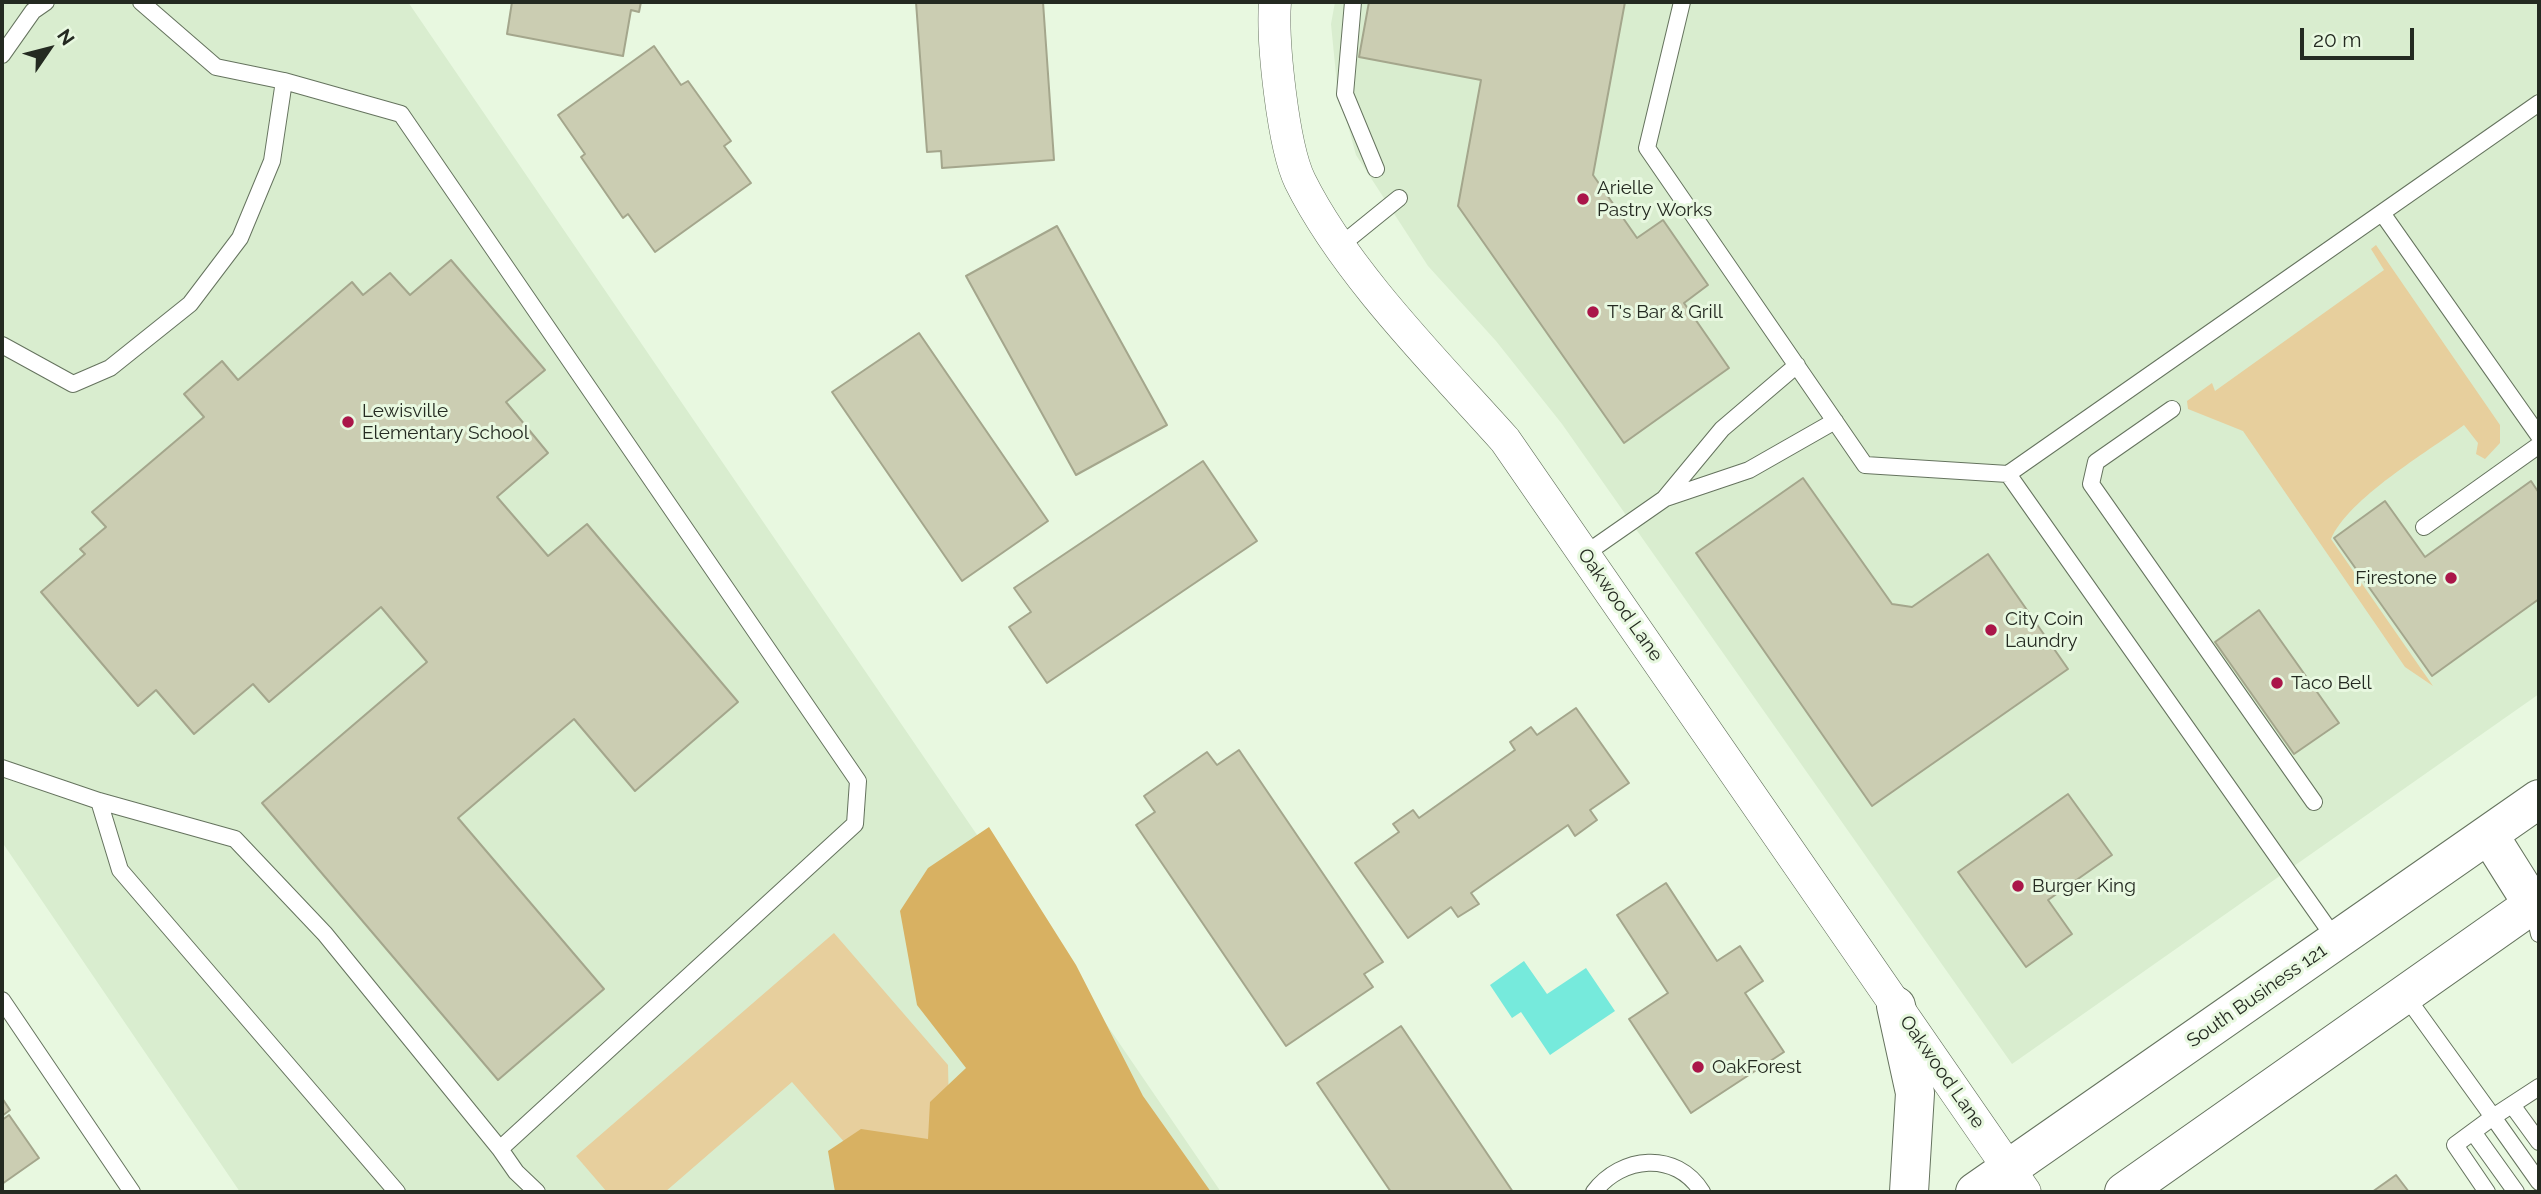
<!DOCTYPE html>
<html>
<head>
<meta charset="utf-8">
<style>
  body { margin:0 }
  #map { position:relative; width:2541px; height:1194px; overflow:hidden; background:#e8f8e0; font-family:Raleway,sans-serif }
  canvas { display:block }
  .frame { position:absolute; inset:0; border:4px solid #242a21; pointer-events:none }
  .north { position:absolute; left:14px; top:14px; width:70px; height:70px; -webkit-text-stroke:5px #e8f8e0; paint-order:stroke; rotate:55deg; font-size:19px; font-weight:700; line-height:28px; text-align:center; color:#242a21 }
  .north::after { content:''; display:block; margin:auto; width:24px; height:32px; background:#242a21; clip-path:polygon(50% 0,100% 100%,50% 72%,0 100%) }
  .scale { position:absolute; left:2300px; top:28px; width:114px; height:32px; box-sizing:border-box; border:4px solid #242a21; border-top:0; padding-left:9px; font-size:21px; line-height:24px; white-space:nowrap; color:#242a21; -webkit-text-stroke:5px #e8f8e0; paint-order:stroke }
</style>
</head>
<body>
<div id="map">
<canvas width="2541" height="1194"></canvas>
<div class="frame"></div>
<div class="north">N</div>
<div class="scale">20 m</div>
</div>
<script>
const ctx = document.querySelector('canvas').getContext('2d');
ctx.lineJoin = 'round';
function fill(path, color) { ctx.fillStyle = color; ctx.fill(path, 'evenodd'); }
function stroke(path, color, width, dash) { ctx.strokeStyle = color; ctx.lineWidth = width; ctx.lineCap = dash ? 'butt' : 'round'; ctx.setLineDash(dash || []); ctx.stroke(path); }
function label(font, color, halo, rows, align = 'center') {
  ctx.font = font + ' Raleway,sans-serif'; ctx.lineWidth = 6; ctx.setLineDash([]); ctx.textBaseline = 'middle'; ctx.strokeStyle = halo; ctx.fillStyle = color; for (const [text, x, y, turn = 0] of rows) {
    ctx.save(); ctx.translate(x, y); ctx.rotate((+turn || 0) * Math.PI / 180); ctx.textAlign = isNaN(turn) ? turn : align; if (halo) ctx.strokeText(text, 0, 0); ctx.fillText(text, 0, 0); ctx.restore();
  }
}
const built = new Path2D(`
  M2 2H408L1221 1192H240L2 842Z
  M1335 2H2539V694L2012 1064 1562 424 1496 341 1428 266 1356 155 1337 85 1331 24Z`);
const green = new Path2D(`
  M2376 245 2500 425V443L2485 459 2476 454 2478 443 2464 425C2426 453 2349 498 2331 539L2433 686 2405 667 2243 431 2188 409 2187 401 2212 383 2215 391 2384 270 2371 249Z
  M834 933 948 1065 950 1154 859 1159 792 1082 665 1192H607L576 1156Z`);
const forest = new Path2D(`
  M989 827 1076 965 1143 1096 1211 1192H835L828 1151 861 1129 928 1139 930 1102 966 1068 917 1005 900 911 928 868Z`);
const water = new Path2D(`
  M1524 961 1547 994 1586 968 1615 1011 1550 1055 1521 1012 1512 1018 1490 985Z`);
const building = new Path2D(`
  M512 2H641L639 12 631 10 623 56 507 34Z
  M916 2H1043L1054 160 942 168 941 151 927 152Z
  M1369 2H1625L1593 175 1637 238 1663 220 1708 285 1684 303 1729 368 1624 443 1458 206 1481 80 1359 57Z
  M654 46 681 85 688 81 731 141 724 146 751 183 655 252 628 214 623 218 581 157 585 154 558 115Z
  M1057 226 1167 425 1076 475 966 276Z
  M451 260 545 370 506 402 548 453 497 497 548 556 587 524 738 702 635 791 574 719 458 818 604 989 498 1080 262 803 427 662 381 607 269 702 253 684 194 734 156 690 138 706 41 592 85 554 80 549 106 527 92 512 204 417 184 394 222 361 238 380 352 282 363 295 390 273 410 295Z
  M919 333 1048 521 962 581 832 392Z
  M1203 461 1257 541 1047 683 1009 627 1031 612 1014 588Z
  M1803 478 1892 604 1912 607 1988 554 2068 669 1872 806 1696 553Z
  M2531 481 2539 493V599L2432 676 2334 538 2385 501 2425 557Z
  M2259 610 2339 723 2294 754 2215 642Z
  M1576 708 1629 783 1590 810 1597 820 1575 836 1568 825 1471 893 1479 904 1458 917 1451 907 1408 938 1355 863 1399 832 1393 824 1413 810 1419 818 1515 750 1510 742 1531 727 1537 735Z
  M1239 750 1383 962 1364 974 1373 987 1286 1046 1136 825 1155 812 1144 796 1207 752 1217 765Z
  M2068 794 2112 855 2048 900 2072 934 2026 967 1958 872Z
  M1666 883 1717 961 1740 946 1763 981 1745 993 1784 1052 1691 1113 1629 1019 1668 993 1617 915Z
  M1401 1026 1513 1192H1391L1317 1083Z
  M2 1098 10 1110 2 1116Z
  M9 1115 39 1158 2 1184V1120Z
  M2396 1175 2409 1192H2372Z`);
const service = new Path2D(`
  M1353 2 1345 94 1376 169
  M1682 2 1647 148 1865 465 2008 474 2539 103
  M2 55 33 11 46 2
  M2382 213 2539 436
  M1341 245 1399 198
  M2 345 73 384 110 368 190 304 240 238 272 161 284 81
  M2172 409 2096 462 2091 484 2314 802
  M2008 474 2336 940
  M1666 498 1749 470 1835 421
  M2424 527 2539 445
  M1585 554 1664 499 1722 429 1797 365
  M2 768 99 801 235 839 325 934 500 1149 855 824 858 781 401 114 284 81 216 67 141 2
  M99 801 120 870 397 1192
  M2533 906 2539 934
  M2405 995 2493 1117 2455 1145 2487 1192
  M2 1000 132 1192
  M2539 1087 2493 1117 2539 1182
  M2512 1105 2539 1142
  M2473 1132 2516 1192
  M500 1149 516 1172 537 1192
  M1594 1192C1621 1156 1676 1150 1702 1192`);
const minor = new Path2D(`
  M1275 2C1272 41 1283 146 1300 181 1345 272 1437 364 1505 440L2025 1192`);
const primary = new Path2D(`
  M2489 835 2533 905
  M1896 1006 1915 1093 1909 1192
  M1975 1192 2539 799
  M2124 1192 2539 900`);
const markers = [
  [1583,199,7,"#aa1649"],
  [1593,312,7,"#aa1649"],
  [348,422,7,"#aa1649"],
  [2451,578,7,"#aa1649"],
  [1991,630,7,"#aa1649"],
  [2277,683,7,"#aa1649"],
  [2018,886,7,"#aa1649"],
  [1698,1067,7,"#aa1649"]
];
const poiNames = [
  ["Arielle",1597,188],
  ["Pastry Works",1597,210],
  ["T's Bar & Grill",1607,312],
  ["Lewisville",362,411],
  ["Elementary School",362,433],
  ["Firestone",2437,578,"right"],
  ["City Coin",2005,619],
  ["Laundry",2005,641],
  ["Taco Bell",2291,683],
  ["Burger King",2032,886],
  ["OakForest",1712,1067]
];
const streetNames = [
  ["Oakwood Lane",1620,605,55],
  ["South Business 121",2257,996,-35],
  ["Oakwood Lane",1942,1072,55]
];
fill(built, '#d9edcf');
fill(green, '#e7cf9d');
fill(forest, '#d8b162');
fill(water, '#76eadc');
fill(building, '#cbcdb2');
stroke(building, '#a4a68c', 2);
stroke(service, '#65735e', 18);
stroke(minor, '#65735e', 33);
stroke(primary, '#65735e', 40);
stroke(service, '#fff', 16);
stroke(minor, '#fff', 32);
stroke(primary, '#fff', 38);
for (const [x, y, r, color] of markers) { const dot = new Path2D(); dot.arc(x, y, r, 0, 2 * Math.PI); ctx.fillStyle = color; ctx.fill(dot); stroke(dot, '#e8f8e0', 2.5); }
label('19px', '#242a21', '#e8f8e0', poiNames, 'left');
label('19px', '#242a21', '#e8f8e0', streetNames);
</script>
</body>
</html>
